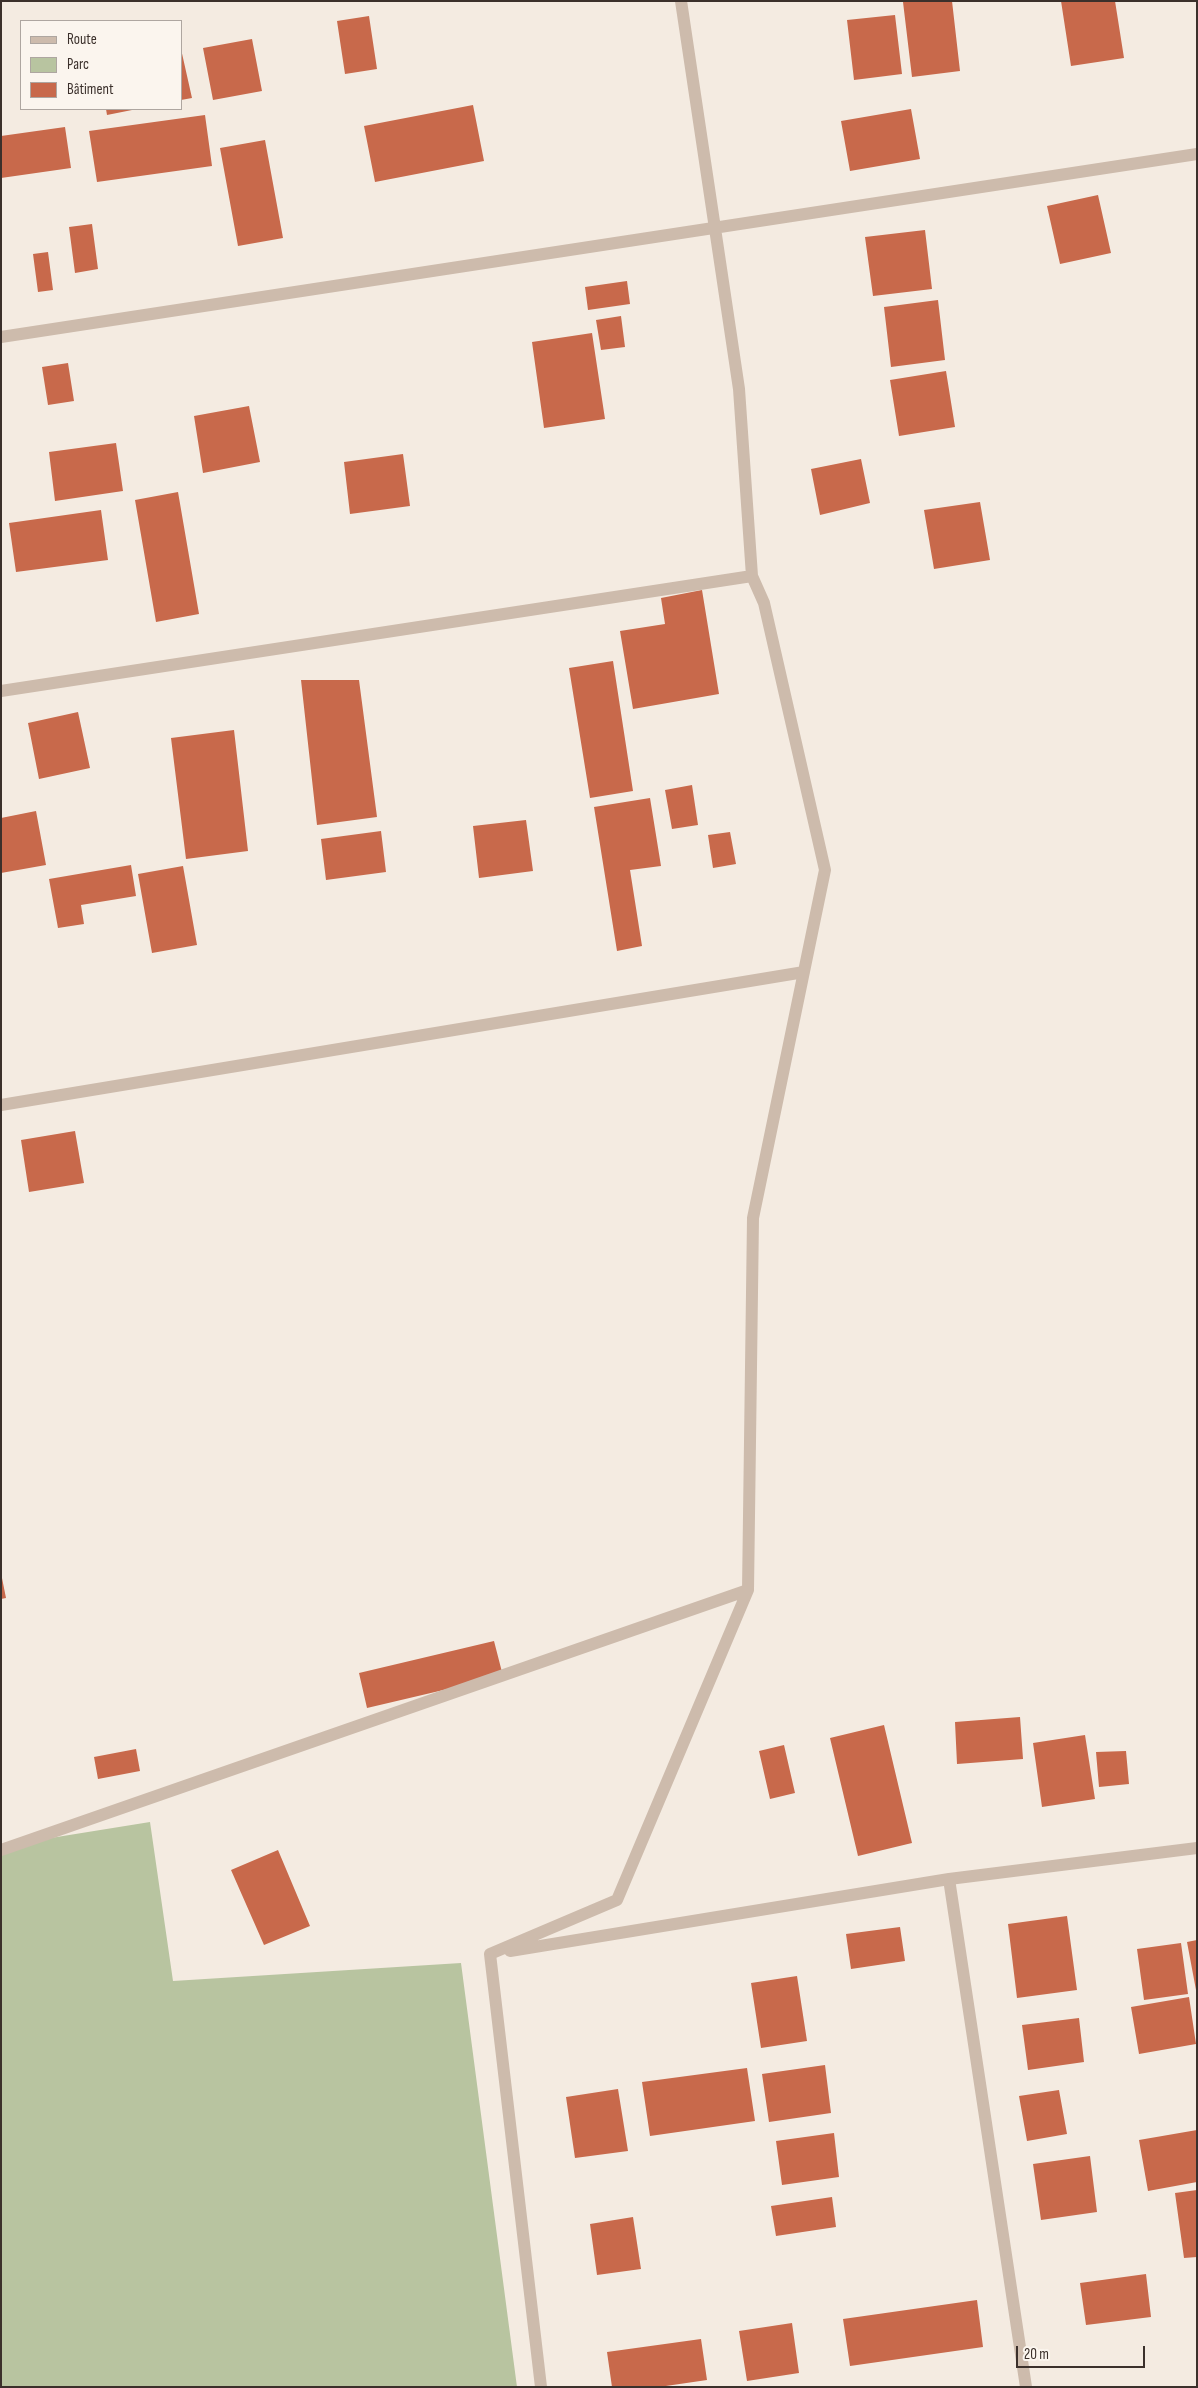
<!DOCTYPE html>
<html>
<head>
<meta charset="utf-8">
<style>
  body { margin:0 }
  #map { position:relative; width:1198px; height:2388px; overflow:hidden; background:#f4ebe1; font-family:"Sofia Sans Condensed",sans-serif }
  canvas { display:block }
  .frame { position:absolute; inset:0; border:2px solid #3b302b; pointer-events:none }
  .legend { position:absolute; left:20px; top:20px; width:162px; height:90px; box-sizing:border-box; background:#fbf5ee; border:1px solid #aea6a0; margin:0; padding:6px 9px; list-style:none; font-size:15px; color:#3b302b }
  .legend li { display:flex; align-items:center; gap:10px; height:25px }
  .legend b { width:25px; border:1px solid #aea6a0 }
  .scale { position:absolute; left:1016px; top:2346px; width:129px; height:22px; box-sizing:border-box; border:2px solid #3b302b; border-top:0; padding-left:6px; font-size:15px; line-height:18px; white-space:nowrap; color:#3b302b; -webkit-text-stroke:4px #fbf5ee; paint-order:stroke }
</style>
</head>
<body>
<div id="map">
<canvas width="1198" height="2388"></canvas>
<div class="frame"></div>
<ul class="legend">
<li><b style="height:6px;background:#cdbbac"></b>Route</li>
<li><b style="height:14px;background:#b8c4a0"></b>Parc</li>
<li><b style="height:14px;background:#c8694b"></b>Bâtiment</li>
</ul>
<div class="scale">20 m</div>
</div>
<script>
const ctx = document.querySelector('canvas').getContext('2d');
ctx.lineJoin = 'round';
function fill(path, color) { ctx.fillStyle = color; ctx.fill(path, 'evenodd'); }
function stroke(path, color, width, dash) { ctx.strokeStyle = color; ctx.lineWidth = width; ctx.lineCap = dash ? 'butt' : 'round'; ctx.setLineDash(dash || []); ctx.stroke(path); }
const green = new Path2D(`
  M150 1822 173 1981 461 1963 517 2387H1V1846Z`);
const building = new Path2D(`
  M952 1 960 71 912 77 903 2Z
  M1061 1H1115L1124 58 1071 66Z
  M895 15 902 74 854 80 847 20Z
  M369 16 377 69 345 74 337 21Z
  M252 39 262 91 213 100 203 48Z
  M181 49 192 98 181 100Z
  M473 105 484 161 375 182 364 126Z
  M106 109H132V110L107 115Z
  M911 109 920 159 850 171 841 121Z
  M205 115 212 166 97 182 89 131Z
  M65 127 71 168 1 178V136Z
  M265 140 283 238 238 246 220 148Z
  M1098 195 1111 253 1060 264 1047 206Z
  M92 224 98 269 75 273 69 227Z
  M925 230 932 289 873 296 865 237Z
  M48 252 53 290 38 292 33 254Z
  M627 281 630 304 588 310 585 287Z
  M938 300 945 360 891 367 884 307Z
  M621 316 625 347 601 350 596 320Z
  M592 333 605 419 544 428 532 342Z
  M68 363 74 401 48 405 42 367Z
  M946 371 955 427 899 436 890 380Z
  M249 406 260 462 203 473 194 416Z
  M116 443 123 491 55 501 49 452Z
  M403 454 410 506 350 514 344 462Z
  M861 459 870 503 820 515 811 469Z
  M178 492 199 614 156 622 135 500Z
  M980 502 990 560 934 569 924 510Z
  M101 510 108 560 16 572 9 523Z
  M702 590 719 694 633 709 620 631 665 624 661 598Z
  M613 661 633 791 590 798 569 668Z
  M301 680H359L377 817 317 825Z
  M78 712 90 768 39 779 28 723Z
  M234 730 248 851 186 859 171 738Z
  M692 785 698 825 672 829 665 790Z
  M650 798 661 866 630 870 642 946 617 951 594 807Z
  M36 811 46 865 1 873V818Z
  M526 820 533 871 479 878 473 826Z
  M381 831 386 872 326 880 321 839Z
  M730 832 736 864 713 868 708 835Z
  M131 865 136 896 81 905 84 924 58 928 49 879Z
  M183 866 197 945 152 953 138 874Z
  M75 1131 84 1183 29 1192 21 1140Z
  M1 1573 6 1598 1 1599Z
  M494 1641 503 1676 367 1708 359 1673Z
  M1020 1717 1023 1759 957 1764 955 1722Z
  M884 1725 912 1843 858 1856 830 1738Z
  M1085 1735 1095 1799 1042 1807 1033 1743Z
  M784 1745 795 1793 770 1799 759 1751Z
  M136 1749 140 1771 98 1779 94 1757Z
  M1126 1751 1129 1784 1099 1787 1096 1752Z
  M278 1850 310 1926 264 1945 231 1870Z
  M1067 1916 1077 1990 1017 1998 1008 1924Z
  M900 1927 905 1961 851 1969 846 1934Z
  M1197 1940V1990H1196L1187 1942Z
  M1181 1943 1188 1994 1144 2000 1137 1949Z
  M797 1976 807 2041 761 2048 751 1983Z
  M1189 1997 1196 2044 1139 2054 1131 2007Z
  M1079 2018 1084 2062 1028 2070 1022 2025Z
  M825 2065 831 2113 769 2122 762 2074Z
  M747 2068 755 2121 650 2136 642 2082Z
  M618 2089 628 2151 575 2158 566 2097Z
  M1059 2090 1067 2134 1027 2141 1019 2096Z
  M1197 2130V2182L1148 2191 1139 2140Z
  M834 2133 839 2177 782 2185 776 2141Z
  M1090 2156 1097 2212 1041 2220 1033 2164Z
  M1197 2190V2257L1184 2258 1175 2193Z
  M832 2197 836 2227 776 2236 771 2206Z
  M633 2217 641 2269 597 2275 590 2224Z
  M1146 2274 1151 2317 1086 2325 1080 2283Z
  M977 2300 983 2347 850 2366 843 2319Z
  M792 2323 799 2373 747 2381 739 2331Z
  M701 2339 707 2380 659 2387H612L607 2352Z`);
const street = new Path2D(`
  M1 337 1197 154
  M1 691 752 576
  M1 1105 804 972
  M1 1850 748 1590
  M949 1879 1026 2387
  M510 1951 949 1879 1197 1848
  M490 1954 617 1900 748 1590 753 1218 825 870 764 603 752 576 739 389 681 1
  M490 1954 541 2387`);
fill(green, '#b8c4a0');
fill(building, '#c8694b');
stroke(street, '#cdbbac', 12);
</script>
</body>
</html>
